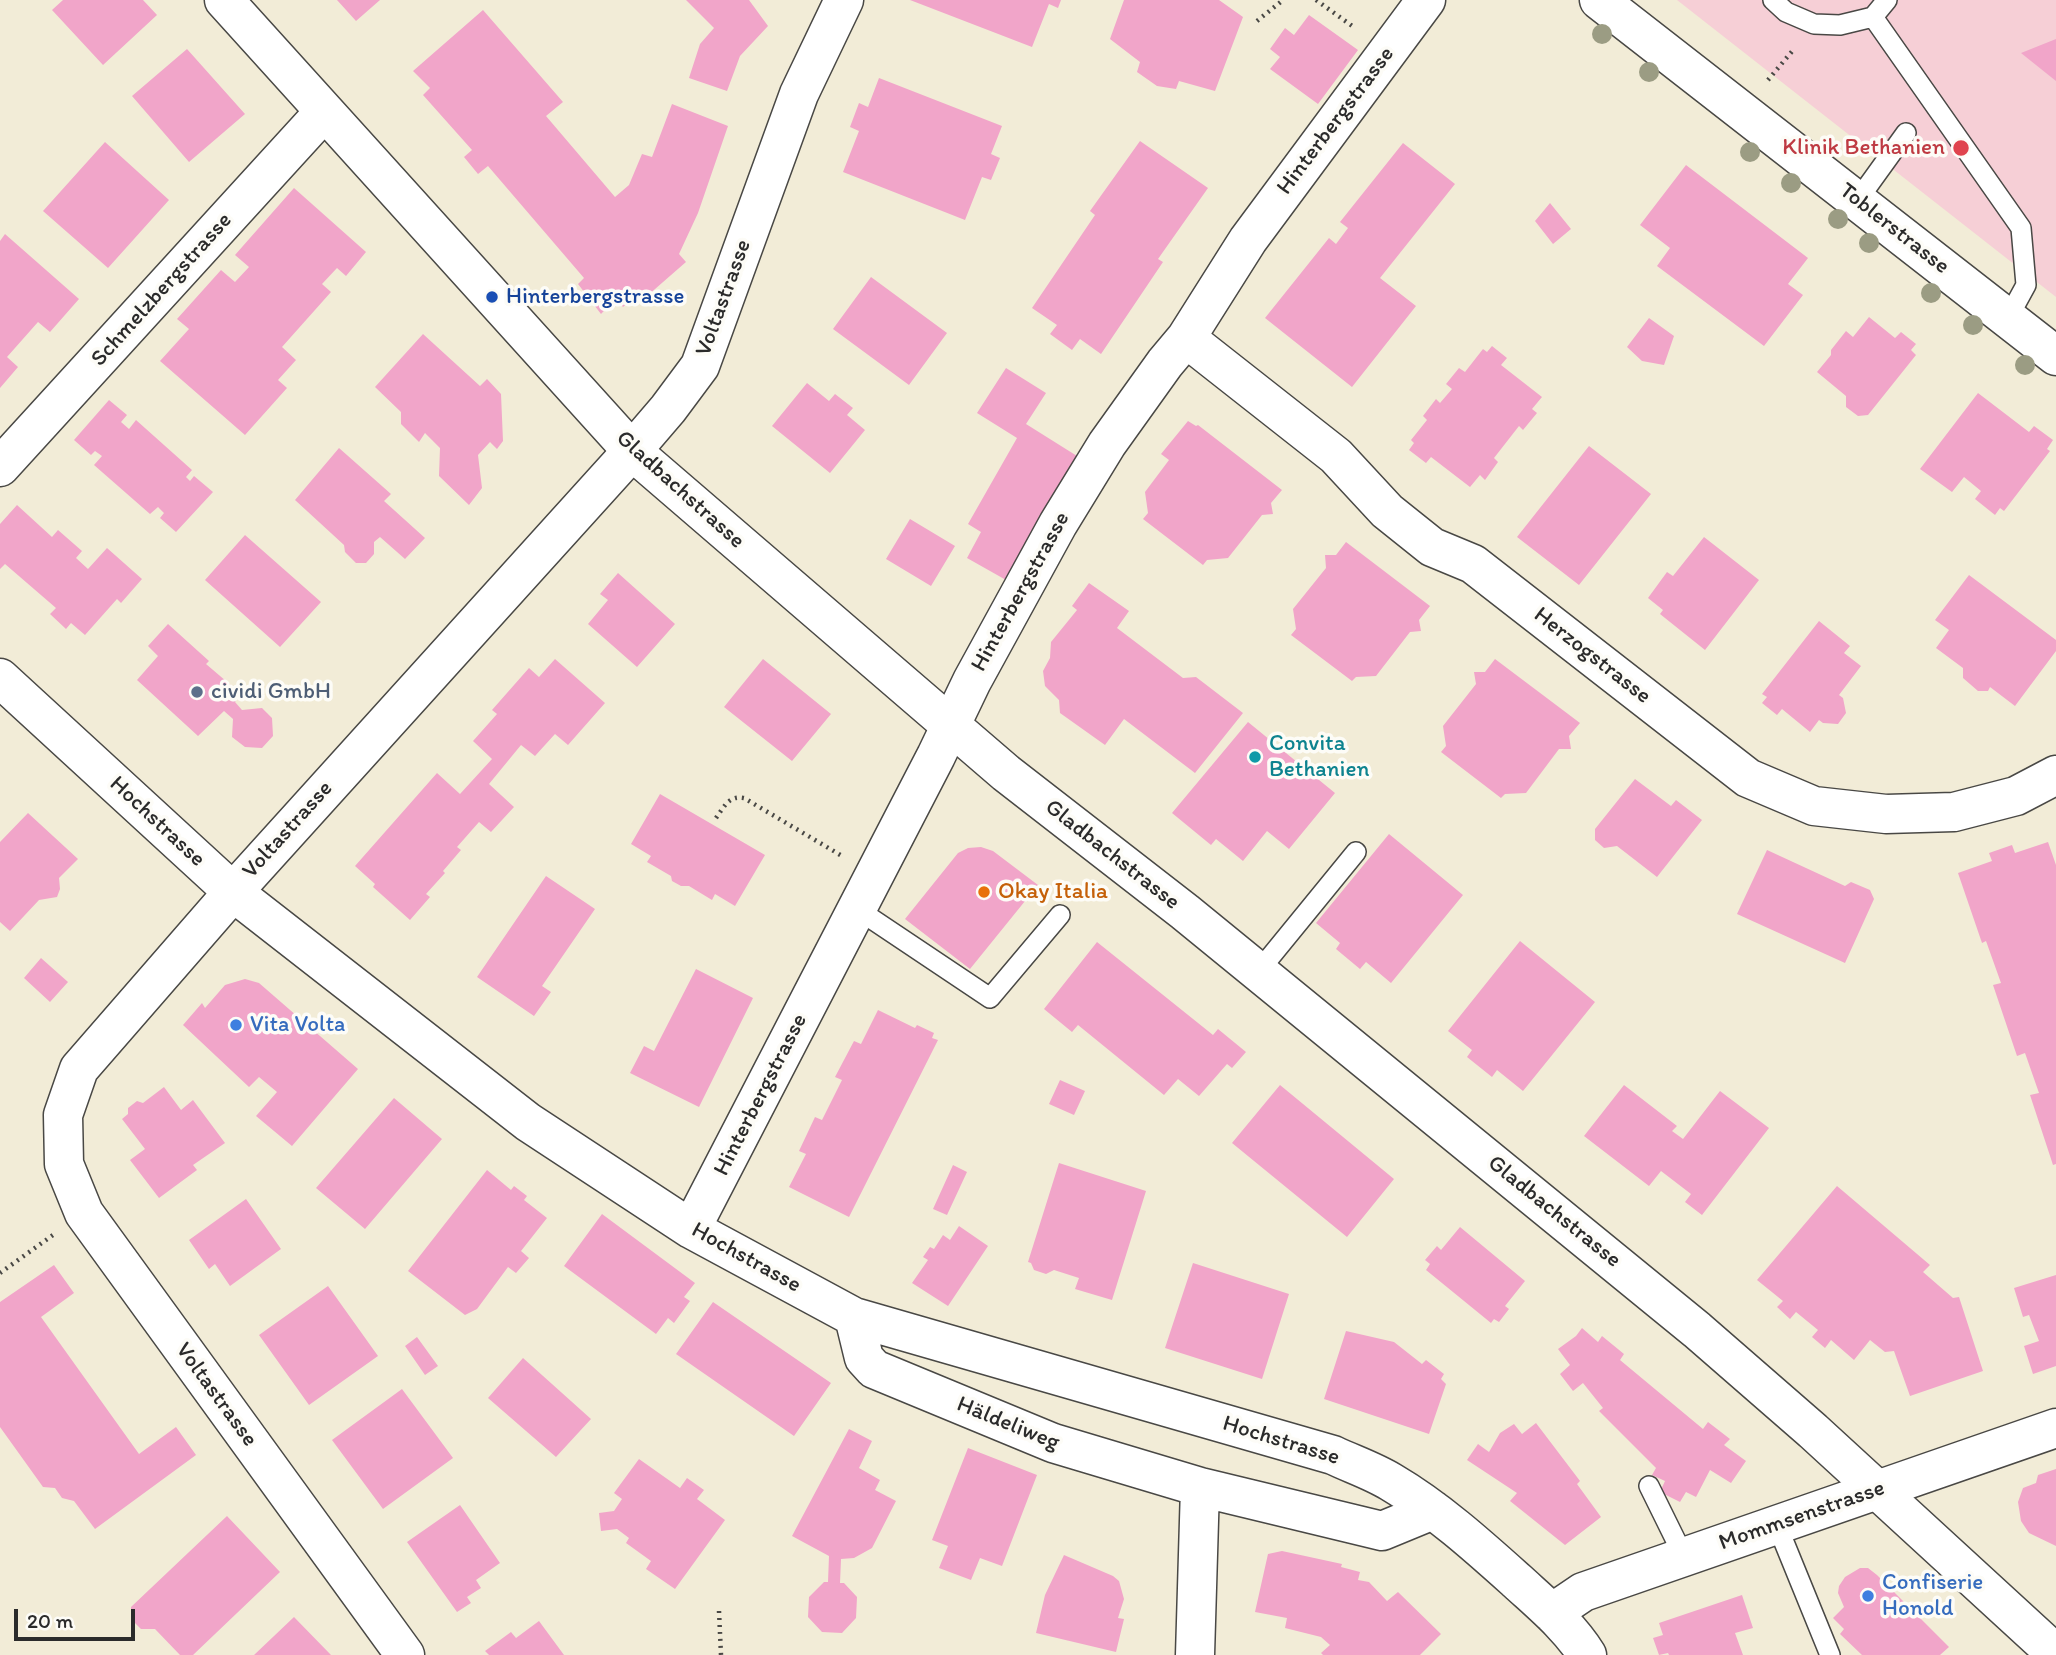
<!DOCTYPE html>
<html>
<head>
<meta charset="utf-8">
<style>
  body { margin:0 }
  #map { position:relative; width:2056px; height:1655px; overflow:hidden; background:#f2ecd7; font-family:Itim,sans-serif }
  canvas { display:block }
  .scale { position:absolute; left:14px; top:1609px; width:121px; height:32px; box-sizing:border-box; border:4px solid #2b2b2b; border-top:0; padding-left:9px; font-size:21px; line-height:24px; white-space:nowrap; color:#2b2b2b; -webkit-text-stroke:5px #fdfcf7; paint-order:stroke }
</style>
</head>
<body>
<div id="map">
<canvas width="2056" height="1655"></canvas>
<div class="scale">20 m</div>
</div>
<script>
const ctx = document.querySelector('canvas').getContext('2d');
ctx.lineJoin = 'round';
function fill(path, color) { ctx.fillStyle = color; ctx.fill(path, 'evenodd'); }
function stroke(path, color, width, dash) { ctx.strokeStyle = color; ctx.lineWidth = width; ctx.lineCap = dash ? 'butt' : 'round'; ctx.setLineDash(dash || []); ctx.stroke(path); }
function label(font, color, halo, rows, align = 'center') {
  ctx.font = font + ' Itim,sans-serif'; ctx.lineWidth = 7; ctx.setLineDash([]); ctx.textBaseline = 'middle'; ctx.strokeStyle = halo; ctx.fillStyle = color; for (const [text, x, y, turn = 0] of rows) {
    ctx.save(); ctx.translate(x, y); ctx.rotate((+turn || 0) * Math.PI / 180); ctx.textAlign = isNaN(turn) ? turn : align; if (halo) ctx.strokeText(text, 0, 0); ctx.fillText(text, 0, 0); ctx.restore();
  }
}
const built = new Path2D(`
  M1677 0H2056V297Z`);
const building = new Path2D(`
  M63 0H143L157 15 103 65 52 10Z
  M337 0H380L356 21Z
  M686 0H749L768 26 740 56 727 91 689 78 700 44 714 28Z
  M910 0H1061L1058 8 1049 4 1032 47Z
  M1124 0H1219L1243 17 1215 91 1179 81 1176 89 1157 86 1137 72 1140 62 1110 39Z
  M483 10 563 102 546 116 615 197 629 185 642 154 652 157 672 104 728 126 698 213 679 254 686 262 639 303 633 298 623 307 616 298 601 314 578 284 584 278 488 166 478 174 464 157 472 150 423 95 430 88 413 71Z
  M1309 15 1358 50 1318 104 1270 69 1280 57 1270 49 1285 28 1294 35Z
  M2056 39V81L2021 53Z
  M187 49 245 114 189 162 132 96Z
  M879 78 1002 126 991 154 1000 158 991 180 982 177 965 220 843 172 859 131 850 127 859 103 868 107Z
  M1140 141 1208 188 1158 259 1163 262 1101 354 1080 339 1072 350 1050 334 1057 325 1032 308 1095 215 1090 211Z
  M105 142 169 200 108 268 43 211Z
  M1403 143 1455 184 1380 278 1416 306 1352 387 1265 318 1329 238 1336 244 1348 228 1340 222Z
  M1686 165 1808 258 1788 284 1803 295 1764 346 1657 266 1670 248 1640 225Z
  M294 188 366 252 346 276 337 268 322 284 331 292 282 347 296 360 278 380 287 388 245 435 160 361 189 329 177 319 221 270 235 282 249 267 235 255Z
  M1550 203 1571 229 1553 244 1535 221Z
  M5 234 79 299 50 332 38 322 7 357 18 367 0 388V241Z
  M871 277 947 333 909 385 833 329Z
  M1869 317 1895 338 1901 332 1916 344 1911 350 1916 355 1868 415 1858 416 1846 407V396L1817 372 1831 355V350L1846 331 1853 337Z
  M1649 318 1674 336 1664 365 1642 361 1627 347Z
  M423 334 480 386 487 379 501 394 503 441 497 449 490 442 478 455 482 488 469 505 439 476 440 448 425 433 419 442 401 424V412L375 387Z
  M1492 346 1507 358 1501 365 1542 397 1532 409 1537 413 1523 430 1519 426 1494 458 1498 462 1485 480 1480 475 1470 487 1431 457 1426 463 1409 450 1414 443 1411 440 1427 420 1423 416 1436 399 1440 403 1452 389 1446 384 1459 368 1465 372 1483 349 1487 352Z
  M1006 368 1046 393 1026 424 1077 456 1006 580 967 558 981 532 968 524 1017 438 977 413Z
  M807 383 829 401 835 394 853 408 847 415 865 430 830 473 772 426Z
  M1978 393 2029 432 2034 426 2053 440 2047 449 2050 451 2004 511 2000 508 1995 515 1975 499 1981 491 1964 477 1952 492 1920 469Z
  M109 400 127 415 121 422 129 429 136 420 192 470 186 477 190 481 194 476 213 492 176 532 160 518 164 513 158 507 150 514 94 465 102 456 95 451 91 455 74 440Z
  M1188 421 1196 426 1198 425 1282 490 1271 503 1273 514 1262 515 1228 558 1207 560 1203 565 1143 519 1148 513 1145 492 1169 460 1161 454Z
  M1589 446 1651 494 1579 585 1517 537Z
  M339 448 391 494 384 501 425 538 405 559 380 537 374 542V554L366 563H356L345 552 344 545 295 500Z
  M17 505 52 537 58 530 82 551 76 558 88 569 107 548 142 579 121 603 117 599 85 635 71 623 66 629 50 614 56 608 5 564 0 569V524Z
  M910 519 955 546 931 586 886 559Z
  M245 535 321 602 280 647 205 580Z
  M1704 537 1759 580 1705 650 1660 614 1663 610 1648 598 1667 572 1673 576Z
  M1346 542 1430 606 1419 620 1421 631 1410 632 1376 676 1356 677 1352 681 1291 635 1296 629 1293 609 1326 568 1325 555H1336Z
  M618 573 675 624 637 667 588 624 608 600 600 594Z
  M1969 575 2056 640V651L2015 706 1990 687 1988 691H1978L1963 678V668L1936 648 1949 630 1935 620Z
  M1089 583 1129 611 1117 628 1183 678 1196 677 1243 713 1195 773 1124 719 1105 745 1060 713 1059 700 1045 686 1043 671 1050 658 1051 642 1077 610 1072 606Z
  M1819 621 1850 646 1844 653 1861 666 1839 695 1843 698 1846 713 1838 724 1823 723 1819 720 1810 732 1782 709 1777 715 1762 703 1767 697 1762 694Z
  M168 624 209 661 206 664 240 693 235 702 242 710 262 708 272 718 273 736 262 748 245 747 232 737 233 719 224 711 198 736 137 680 158 656 148 646Z
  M555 659 605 703 568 745 555 734 535 756 521 745 489 784 514 807 491 832 479 822 457 847 461 850 443 871 445 873 426 894 430 897 410 920 373 887 375 884 355 866 437 773 460 794 492 759 473 741 497 714 492 710 529 668 539 677Z
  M763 659 831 714 792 761 724 707Z
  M1495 659 1580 723 1569 736 1571 749H1559L1526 793 1505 794 1501 798 1441 752 1446 746 1443 726 1476 684 1474 672H1485Z
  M1248 722 1335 793 1289 849 1267 831 1243 861 1216 839 1211 845 1172 813Z
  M1635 779 1671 806 1676 800 1702 820 1657 877 1617 846 1604 848 1595 840V829Z
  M660 794 765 855 735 906 715 894 712 900 689 886H681L672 881 671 876 647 862 651 856 631 844Z
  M28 813 78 859 59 878 60 889 57 897 39 900 10 931 0 922V842Z
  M1389 834 1463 895 1391 983 1366 962 1360 969 1336 949 1340 943 1316 923Z
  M2048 842 2056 865V1164L2053 1165 2030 1095 2039 1093 2025 1053 2017 1056 1993 985 2001 983 1986 941 1982 943 1958 873 1992 861 1989 853 2012 845 2015 853Z
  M981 847 993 851 1038 885 970 969 905 919 958 853 968 848Z
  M1767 850 1845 886 1851 882 1870 890 1874 899 1845 963 1737 914Z
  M546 876 595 909 542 986 551 992 534 1016 477 977Z
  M1520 941 1595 1002 1523 1091 1497 1070 1492 1077 1467 1057 1472 1050 1448 1031Z
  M1097 942 1213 1035 1218 1029 1246 1052 1232 1068 1227 1064 1199 1096 1178 1079 1164 1095 1078 1025 1072 1032 1044 1009Z
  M41 958 68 982 50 1002 24 978Z
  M696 969 753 998 699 1107 630 1073 644 1046 654 1051Z
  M245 979 259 983 358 1069 292 1146 256 1116 277 1092 259 1077 249 1087 183 1025 202 1003 205 1008 225 985Z
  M878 1010 915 1028 917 1025 934 1033 932 1038 938 1040 849 1217 789 1187 806 1154 799 1151 815 1117 822 1120 842 1080 835 1077 854 1041 861 1044Z
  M1060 1080 1085 1091 1074 1115 1049 1104Z
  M1280 1085 1394 1179 1347 1237 1232 1143Z
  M1624 1085 1677 1126 1672 1131 1683 1139 1720 1091 1769 1128 1702 1215 1685 1202 1691 1194 1661 1171 1649 1186 1584 1136Z
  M164 1087 181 1110 193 1100 225 1143 193 1165 197 1170 159 1198 130 1160 145 1149 122 1119 128 1114V1108L137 1101 143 1103Z
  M394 1098 442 1139 365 1229 316 1188Z
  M1059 1163 1146 1191 1112 1300 1075 1289 1079 1278 1054 1270 1046 1274 1034 1270 1031 1263 1028 1262Z
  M953 1165 967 1172 947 1215 933 1209Z
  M487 1170 511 1190 514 1186 527 1196 524 1200 547 1218 521 1251 529 1258 516 1273 508 1267 477 1309 465 1315 408 1271Z
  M1837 1186 1930 1265 1923 1272 1953 1298 1959 1297 1983 1371 1910 1396 1894 1351 1885 1352 1870 1340 1854 1360 1831 1340 1825 1348 1812 1337 1818 1330 1796 1312 1790 1319 1777 1307 1783 1301 1757 1280Z
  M246 1199 281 1249 230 1286 215 1264 209 1269 189 1240Z
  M602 1214 695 1283 684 1297 690 1301 674 1323 668 1318 656 1334 564 1266Z
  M959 1226 988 1246 948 1306 912 1283 928 1260 923 1257 930 1247 934 1249 943 1235 950 1240Z
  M1460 1227 1525 1281 1505 1306 1509 1309 1499 1322 1494 1319 1491 1323 1426 1270 1430 1264 1425 1260 1437 1246 1441 1250Z
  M1193 1263 1289 1294 1262 1379 1165 1348Z
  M54 1265 74 1293 41 1317 139 1454 176 1427 196 1455 95 1529 74 1501 62 1498 55 1488 43 1487 0 1427V1302Z
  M2056 1275V1366L2033 1374 2024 1346 2039 1341 2029 1315 2023 1317 2014 1288Z
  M328 1286 378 1356 309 1405 259 1335Z
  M713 1302 831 1383 794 1436 676 1354Z
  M1582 1328 1598 1342 1602 1336 1624 1354 1620 1360 1703 1429 1708 1422 1730 1439 1724 1445 1746 1461 1731 1483 1710 1470 1696 1497 1686 1492 1680 1502 1660 1492 1665 1481 1652 1475 1656 1468 1599 1411 1603 1408 1583 1383 1573 1391 1560 1374 1570 1365 1558 1349 1576 1336Z
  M1346 1331 1394 1342 1422 1364 1426 1360 1444 1374 1441 1379 1446 1384 1429 1434 1324 1399Z
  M417 1337 438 1366 425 1375 405 1346Z
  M523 1358 591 1419 556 1457 488 1398Z
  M402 1389 453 1458 383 1509 332 1440Z
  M1536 1423 1580 1481 1577 1484 1601 1517 1565 1545 1510 1501 1517 1493 1467 1460 1478 1444 1489 1452 1500 1433 1514 1424 1522 1434Z
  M849 1429 872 1441 859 1468 880 1480 875 1490 896 1501 872 1548 854 1558 841 1559 840 1583H844L857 1597 856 1618 842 1633 822 1632 808 1617 809 1597 824 1582H828L829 1556 792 1536Z
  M968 1448 1037 1475 1002 1566 980 1558 971 1580 939 1568 948 1546 932 1540Z
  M639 1459 680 1488 687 1478 704 1490 697 1499 725 1520 675 1589 646 1569 651 1561 626 1543 629 1538 617 1529 601 1531 599 1513 614 1511 622 1499 614 1493Z
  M2056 1469V1546L2029 1533 2021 1521 2018 1502 2023 1488 2036 1483 2038 1475Z
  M460 1505 500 1563 476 1580 481 1588 467 1597 471 1603 457 1612 407 1542Z
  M227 1516 280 1572 193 1655H180L155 1629H141L131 1619V1607Z
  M1282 1551 1342 1564 1341 1567 1360 1572 1358 1580 1369 1582 1387 1601 1398 1592 1441 1634 1420 1655H1323L1321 1653 1330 1645 1321 1637 1285 1628 1287 1618 1255 1612 1268 1554Z
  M1064 1555 1113 1576 1119 1581 1124 1599 1118 1618 1124 1619 1116 1652 1036 1633 1045 1595Z
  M1860 1568H1868L1877 1575 1949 1647 1940 1655H1862L1840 1634 1844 1629 1833 1618 1844 1607 1838 1593 1839 1586 1845 1577Z
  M1742 1595 1753 1628 1735 1633 1743 1655H1669L1668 1653 1659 1655 1653 1638 1663 1635 1659 1623Z
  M294 1617 331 1655H254Z
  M539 1621 564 1655H489L485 1651 511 1632 516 1638Z`);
const path = new Path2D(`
  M1316 0 1355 28
  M1257 21 1283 0
  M1768 80 1794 49
  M716 818C724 807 729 795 744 798L842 856
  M0 1273 53 1235
  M719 1611 721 1655`);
const service = new Path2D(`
  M1773 0 1786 12 1814 24 1840 25 1873 17 1887 0
  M1873 17 2021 228 2026 285 2008 318
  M1857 201 1906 133
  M857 909 990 998 1060 915
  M1258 972 1356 852
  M1649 1486 1684 1557
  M1777 1525 1830 1655`);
const minor = new Path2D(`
  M1599 0 2056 356
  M1186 338 1336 456 1387 511 1432 547 1473 564 1748 778 1814 806 1886 814 1954 812 2016 796 2056 775
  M0 467 324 112
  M0 678 233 892 528 1122 691 1229 854 1317 1333 1455C1352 1464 1373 1471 1391 1482 1437 1509 1478 1546 1517 1581 1542 1604 1569 1626 1587 1655
  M691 1229 936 756 972 681 1058 524 1107 444 1165 363 1186 338 1248 240 1426 0
  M854 1317 864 1358 874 1369 1053 1443 1200 1487 1382 1531 1433 1510
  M1552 1613 1583 1592 2056 1428
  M405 1655 84 1213 64 1164 63 1115 79 1069 233 892 632 451 668 409 700 366 799 94 844 0
  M1195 1655 1200 1487`);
const tertiary = new Path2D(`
  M224 0 632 451 1006 773 1185 912 1697 1330 1813 1431 2056 1654`);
const trees = [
  [1602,34],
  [1649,72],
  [1750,152],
  [1791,183],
  [1838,219],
  [1869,243],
  [1931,293],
  [1973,325],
  [2025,365]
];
const markers = [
  [1961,148,9,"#e0444e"],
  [492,297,7,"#1a4fb4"],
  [197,692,7,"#5c6f8a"],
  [1255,757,7,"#0f9aa8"],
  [984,892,7,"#e8710a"],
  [236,1025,7,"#3f7fe0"],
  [1868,1596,7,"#3f7fe0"]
];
const streetNames = [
  ["Hinterbergstrasse",1336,121,-53],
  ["Toblerstrasse",1894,229,38],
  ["Schmelzbergstrasse",162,290,-48],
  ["Voltastrasse",724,298,-70],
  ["Gladbachstrasse",680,490,42],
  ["Hinterbergstrasse",1021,592,-61],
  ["Herzogstrasse",1592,656,38],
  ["Hochstrasse",157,822,43],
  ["Voltastrasse",288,830,-48],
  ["Gladbachstrasse",1112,855,38],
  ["Hinterbergstrasse",761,1095,-63],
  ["Gladbachstrasse",1554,1212,39],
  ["Hochstrasse",746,1258,29],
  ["Voltastrasse",216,1395,54],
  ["Häldeliweg",1008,1424,22],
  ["Hochstrasse",1281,1441,17],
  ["Mommsenstrasse",1802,1516,-19]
];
const healthNames = [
  ["Klinik Bethanien",1945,148]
];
const transitNames = [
  ["Hinterbergstrasse",506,297]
];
const serviceNames = [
  ["cividi GmbH",211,692]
];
const cultureNames = [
  ["Convita",1269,744],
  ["Bethanien",1269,770]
];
const foodNames = [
  ["Okay Italia",998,892]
];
const shopNames = [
  ["Vita Volta",250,1025],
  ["Confiserie",1882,1583],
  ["Honold",1882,1609]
];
fill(built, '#f6cfd6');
fill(building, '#f1a5c9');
stroke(service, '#494845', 22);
stroke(minor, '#494845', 41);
stroke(tertiary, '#494845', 41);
stroke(path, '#494845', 4.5, [2, 5]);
stroke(service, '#fff', 19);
stroke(minor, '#fff', 38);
stroke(tertiary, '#fff', 38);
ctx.fillStyle = '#9b9c83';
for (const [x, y] of trees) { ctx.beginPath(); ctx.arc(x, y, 10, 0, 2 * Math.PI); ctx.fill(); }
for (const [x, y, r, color] of markers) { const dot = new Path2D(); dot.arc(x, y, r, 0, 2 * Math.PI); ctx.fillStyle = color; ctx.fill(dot); stroke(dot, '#fdfcf7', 2.5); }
label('23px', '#2b2b2b', '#fdfcf7', streetNames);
label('23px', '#be3a42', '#fdfcf7', healthNames, 'right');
label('23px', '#164399', '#fdfcf7', transitNames, 'left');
label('23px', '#4e5e75', '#fdfcf7', serviceNames, 'left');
label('23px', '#0d838f', '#fdfcf7', cultureNames, 'left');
label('23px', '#c56008', '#fdfcf7', foodNames, 'left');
label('23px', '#366cbe', '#fdfcf7', shopNames, 'left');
</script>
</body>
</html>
